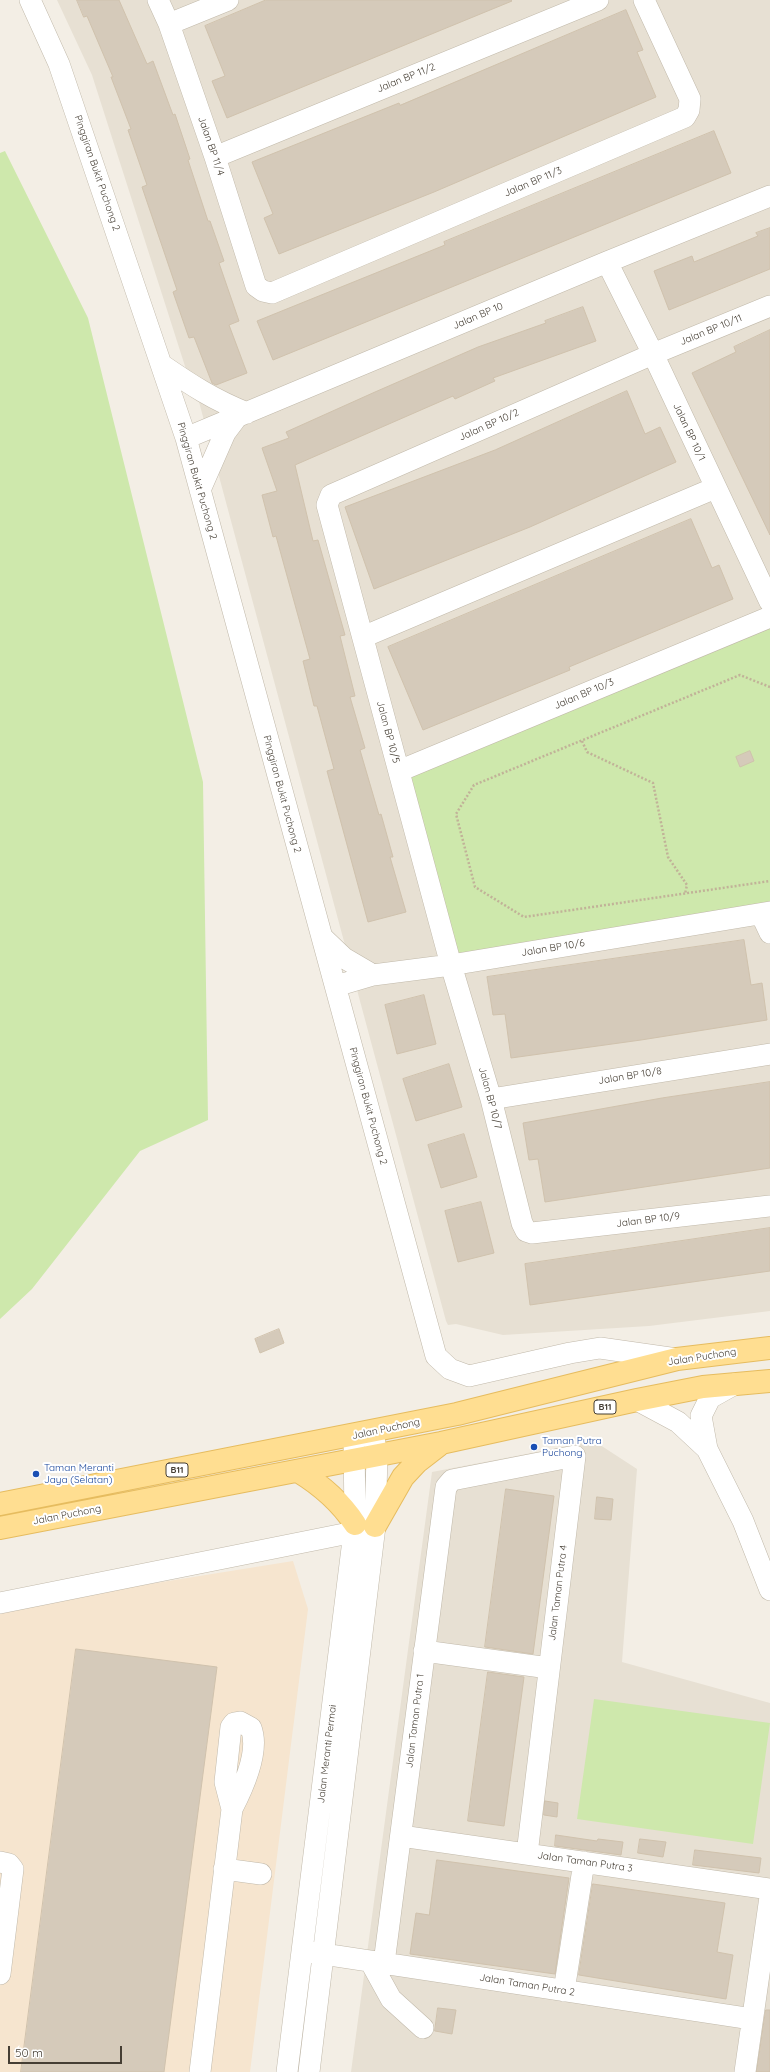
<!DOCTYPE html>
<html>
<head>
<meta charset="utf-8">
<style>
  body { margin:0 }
  #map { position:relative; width:770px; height:2072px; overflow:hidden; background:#f3eee5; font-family:Quicksand,sans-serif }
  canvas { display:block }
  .scale { position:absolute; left:8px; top:2046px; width:114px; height:18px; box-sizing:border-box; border:2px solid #453e34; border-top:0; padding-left:5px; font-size:12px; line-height:14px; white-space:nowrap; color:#453e34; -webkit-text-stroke:3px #fff; paint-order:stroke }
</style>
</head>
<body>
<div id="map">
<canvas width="770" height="2072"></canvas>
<div class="scale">50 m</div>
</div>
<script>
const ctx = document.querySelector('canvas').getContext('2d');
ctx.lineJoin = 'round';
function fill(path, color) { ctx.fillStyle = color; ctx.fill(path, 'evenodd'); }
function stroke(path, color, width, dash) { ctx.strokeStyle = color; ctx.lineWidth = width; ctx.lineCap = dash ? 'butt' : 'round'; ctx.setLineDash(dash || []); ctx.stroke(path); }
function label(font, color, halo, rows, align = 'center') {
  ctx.font = font + ' Quicksand,sans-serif'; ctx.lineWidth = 4; ctx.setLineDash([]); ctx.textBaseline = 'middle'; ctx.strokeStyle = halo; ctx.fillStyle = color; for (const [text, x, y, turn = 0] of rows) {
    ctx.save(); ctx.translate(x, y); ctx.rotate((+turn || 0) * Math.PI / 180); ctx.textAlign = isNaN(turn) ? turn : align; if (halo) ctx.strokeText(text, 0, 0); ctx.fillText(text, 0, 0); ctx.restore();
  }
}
const residential = new Path2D(`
  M57 0H770V1311L649 1326 503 1335 456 1324 448 1325 446 1321 195 387 191 385 92 75Z
  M594 1441 637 1469 622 1662 770 1703V2072H351L432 1472Z`);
const commercial = new Path2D(`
  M293 1561 308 1609 250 2072H0V1608Z`);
const green = new Path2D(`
  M5 151 88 318 203 782 208 1120 140 1151 32 1289 0 1319V153Z
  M770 617V912L451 965 399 771Z
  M594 1699 770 1723 753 1844 577 1819Z`);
const building = new Path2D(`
  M77 0H119L147 64 153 61 173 115 175 114 190 159 188 160 208 221H210L224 261 219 263 239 321 229 325 247 373 216 385 212 383 194 337 189 338 173 292 177 290 142 187 147 185 128 130 131 129 111 77H113L87 16 84 17Z
  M266 0H511L512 1 227 118 212 81 225 76 205 26Z
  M626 10 643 50 637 52 656 97 434 192 279 254 264 218 273 214 252 162 399 103 400 105Z
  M714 131 731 173 273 360 257 321 445 245 444 242Z
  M770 228V269L669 310 654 271 692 256 694 262 758 236 756 233Z
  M583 307 596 341 493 378 495 381 455 399 453 396 295 465 313 541 318 540 345 635 340 636 355 696 350 697 365 748 360 750 379 815 381 814 393 857H390L406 912 368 922 327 771 334 769 317 706H314L303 661 310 659 276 536 273 537 262 495 277 491 262 448 289 438 286 432 375 392 478 347 546 323 545 321Z
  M770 330V535L692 373 736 352 734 347Z
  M627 391 645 434 660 427 676 462 530 527 374 589 345 507 495 450Z
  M691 519 712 568 719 565 733 599 569 667 570 670 423 730 388 647Z
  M750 751 754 761 740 767 736 757Z
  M744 940 751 985 762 983 767 1020 641 1040 511 1058 505 1014 493 1015 487 977Z
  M424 995 436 1044 397 1054 385 1005Z
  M449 1064 462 1107 416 1121 403 1079Z
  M770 1082V1168L545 1202 538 1159 529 1160 523 1123 662 1098Z
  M464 1134 477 1177 441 1188 428 1145Z
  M481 1202 494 1253 458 1262 445 1211Z
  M770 1228V1271L530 1305 525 1264Z
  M279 1329 284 1343 260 1353 255 1339Z
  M506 1489 554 1496 533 1654 485 1647Z
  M597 1497 613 1499 611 1520 595 1519Z
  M76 1649 217 1667 164 2072H21Z
  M488 1672 524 1677 504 1826 468 1821Z
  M545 1801 558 1803 557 1817 544 1815Z
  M556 1835 597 1841 598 1839 623 1842 621 1855 555 1846Z
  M640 1839 666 1842 663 1857 638 1853Z
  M695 1850 761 1858 759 1873 693 1865Z
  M437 1860 569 1878 555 1974 410 1954 416 1913 429 1915Z
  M593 1884 725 1903 717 1952 733 1955 726 1999 579 1975Z
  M438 2008 456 2010 452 2034 435 2031Z
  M766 2010H770V2072H757Z`);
const path = new Path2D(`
  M770 687 740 675 474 785 456 814 475 887 524 917 770 881
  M582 741 587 752 653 783 668 857 687 885 685 894`);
const minor = new Path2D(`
  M30 0 59 64 186 438 436 1356 450 1369 469 1376 570 1353 600 1348 677 1359
  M158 0 169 24 215 157 256 286 263 291 272 293 685 117 689 110 690 99 644 0
  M169 24 228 0
  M215 157 598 0
  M607 262 653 354 770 602
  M770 306 653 354 331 495 327 505 451 965 491 1099 522 1223 526 1231 532 1233 770 1206
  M162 365C191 385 214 400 247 413
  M186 438 607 262 770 196
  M200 490 225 433 237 417
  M363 637 715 488
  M399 771 770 617
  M761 914 770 933
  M323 938 344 958 373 975
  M336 986 373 975 451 965 770 912
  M491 1099 770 1054
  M637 1400 678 1422 707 1449 701 1416 710 1398 735 1384
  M707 1449 743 1521 770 1590
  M0 1603 354 1532
  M424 1651 549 1668
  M401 1836 770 1889
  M0 1862 9 1864 13 1869 0 1974
  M224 1869 261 1874
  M310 1952 752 2019
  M370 1961 391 1999 423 2028
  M384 1963 446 1487 452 1480 575 1456 527 1854
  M564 1991 584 1862
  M200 2072 232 1809C243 1788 260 1751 251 1728L240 1722 234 1723 231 1727 225 1782 232 1809
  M287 2072 355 1524 354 1436
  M309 2072 375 1526 377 1456 373 1432
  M745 2072 770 1897`);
const major = new Path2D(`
  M298 1471C321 1485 340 1501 355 1524
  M0 1504 457 1414 677 1359 770 1348
  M375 1526 403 1477 417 1462 439 1445
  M0 1528 441 1443 637 1400 703 1387 770 1381`);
const markers = [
  [534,1447,4,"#1a4fb4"],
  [36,1474,4,"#1a4fb4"]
];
const shields = [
  [605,1407,22],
  [177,1470,22]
];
const shieldNames = [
  ["B11",605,1407],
  ["B11",177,1470]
];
const streetNames = [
  ["Jalan BP 11/2",406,78,-22],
  ["Jalan BP 11/4",211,146,71],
  ["Pinggiran Bukit Puchong 2",97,173,71],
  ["Jalan BP 11/3",533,182,-23],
  ["Jalan BP 10",478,316,-23],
  ["Jalan BP 10/11",711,330,-22],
  ["Jalan BP 10/2",489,425,-24],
  ["Jalan BP 10/1",689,432,65],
  ["Pinggiran Bukit Puchong 2",197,481,74],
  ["Jalan BP 10/3",584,694,-23],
  ["Jalan BP 10/5",388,732,75],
  ["Pinggiran Bukit Puchong 2",282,794,75],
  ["Jalan BP 10/6",553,948,-9],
  ["Jalan BP 10/8",630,1076,-9],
  ["Jalan BP 10/7",490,1098,75],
  ["Pinggiran Bukit Puchong 2",368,1106,75],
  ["Jalan BP 10/9",648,1220,-7],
  ["Jalan Puchong",702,1357,-9],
  ["Jalan Puchong",386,1429,-12],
  ["Jalan Puchong",67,1515,-11],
  ["Jalan Taman Putra 4",558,1593,-83],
  ["Jalan Taman Putra 1",415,1721,-83],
  ["Jalan Meranti Permai",327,1754,-83],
  ["Jalan Taman Putra 3",585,1862,8],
  ["Jalan Taman Putra 2",527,1985,9]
];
const transitNames = [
  ["Taman Putra",542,1441],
  ["Puchong",542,1453],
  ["Taman Meranti",44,1468],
  ["Jaya (Selatan)",44,1480]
];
fill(residential, '#e7e0d3');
fill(commercial, '#f6e5cf');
fill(green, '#cee8ac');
fill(building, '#d5caba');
stroke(building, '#d0c2ad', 1);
stroke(minor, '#c1b9aa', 22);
stroke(major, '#e6bc5f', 24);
stroke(path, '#c1b298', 2.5, [2, 2]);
stroke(minor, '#fff', 21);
stroke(major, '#ffde91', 22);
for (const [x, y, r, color] of markers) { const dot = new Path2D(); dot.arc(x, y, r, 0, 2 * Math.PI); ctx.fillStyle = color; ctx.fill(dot); stroke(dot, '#fff', 1.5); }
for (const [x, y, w] of shields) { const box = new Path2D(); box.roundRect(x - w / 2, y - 7, w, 14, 3); ctx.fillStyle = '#fff'; ctx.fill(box); stroke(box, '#453e34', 1); }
label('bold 9px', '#453e34', null, shieldNames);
label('10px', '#453e34', '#fff', streetNames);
label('10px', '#164399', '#fff', transitNames, 'left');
</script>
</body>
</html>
